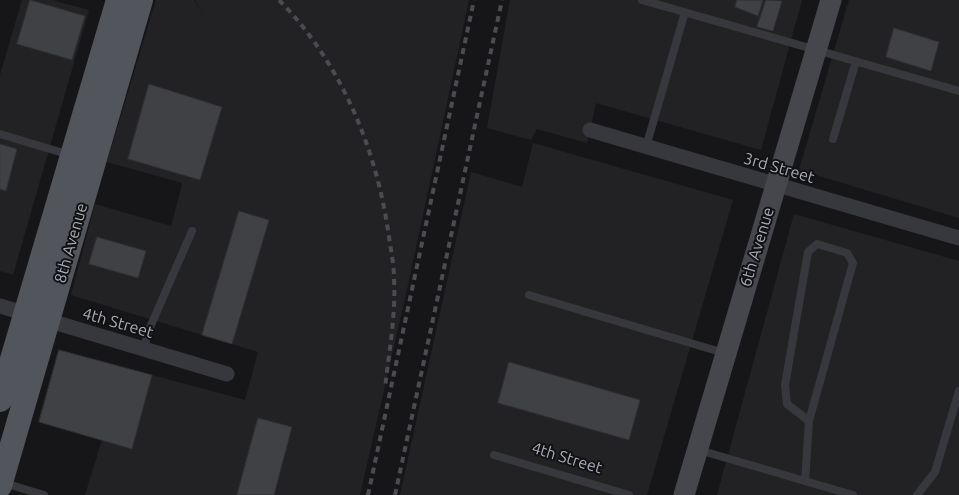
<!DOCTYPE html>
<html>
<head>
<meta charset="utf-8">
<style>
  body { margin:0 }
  canvas { display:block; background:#161618 }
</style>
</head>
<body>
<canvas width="959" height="495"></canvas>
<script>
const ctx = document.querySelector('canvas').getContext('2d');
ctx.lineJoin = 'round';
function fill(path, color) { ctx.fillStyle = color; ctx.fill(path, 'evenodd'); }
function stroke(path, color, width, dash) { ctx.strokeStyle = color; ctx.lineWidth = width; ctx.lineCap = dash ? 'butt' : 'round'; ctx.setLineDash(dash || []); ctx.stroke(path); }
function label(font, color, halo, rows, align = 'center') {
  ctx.font = font + ' Ubuntu,sans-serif'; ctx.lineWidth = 4; ctx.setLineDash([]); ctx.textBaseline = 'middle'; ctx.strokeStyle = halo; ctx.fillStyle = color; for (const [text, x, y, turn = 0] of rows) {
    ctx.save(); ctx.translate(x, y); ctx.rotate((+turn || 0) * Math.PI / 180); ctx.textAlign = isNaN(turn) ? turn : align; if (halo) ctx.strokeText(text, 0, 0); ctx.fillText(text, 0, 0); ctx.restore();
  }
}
const built = new Path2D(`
  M22 0H52L89 10 13 275 0 271V75Z
  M156 0H194L204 16 195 0H469L408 285 360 495H85L102 440 132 448 152 375 245 400 258 352 71 295 95 204 171 226 181 189 182 183 107 162Z
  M510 0H802L761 150 596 103 587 143 537 129 531 140 487 128Z
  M849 0H959V218L799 170Z
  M533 143 733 200 647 495H400L471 172 522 187Z
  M794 214 959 261V495H717Z`);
const building = new Path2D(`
  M30 0 85 16 72 60 17 44Z
  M737 0H763L758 16 735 7Z
  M766 0 782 1 773 31 757 27Z
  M894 28 939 42 931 71 886 57Z
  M149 84 222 107 200 180 128 159Z
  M0 144 17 149 6 191 0 189Z
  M239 211 269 220 232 344 202 335Z
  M97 237 146 251 138 278 89 264Z
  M59 350 152 375 132 449 39 422Z
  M509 362 640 400 629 440 498 403Z
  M258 418 292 427 274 495H237Z`);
const lane = new Path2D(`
  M642 0 959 91
  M0 134 70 155
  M833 139 856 61
  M646 147 685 12
  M529 295 724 353
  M144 348 148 332 192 231
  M699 450 853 495
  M494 455 629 495
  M805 481 809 421 787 404 785 385 808 252 817 244 847 253 853 263 809 421
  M4 483 44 495
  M917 495 935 472 959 391`);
const street = new Path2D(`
  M590 130 959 238
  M0 306 227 374`);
const secondary = new Path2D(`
  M684 495 831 0`);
const primary = new Path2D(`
  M0 400C40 267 78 133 118 0
  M0 486 141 0`);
const rail = new Path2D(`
  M279 0C342 64 377 150 389 237 391 251 394 265 394 278 396 315 389 352 385 388
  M368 495 474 0
  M395 495 502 0`);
const streetNames = [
  ["3rd Street",779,168,16],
  ["8th Avenue",71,243,-74],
  ["6th Avenue",757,247,-73],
  ["4th Street",118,323,16],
  ["4th Street",567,458,17]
];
fill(built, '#222225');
fill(building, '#404145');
stroke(building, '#303034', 1);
stroke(lane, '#37383d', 8);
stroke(street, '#37383d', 15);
stroke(secondary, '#45474d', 21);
stroke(primary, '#53555c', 24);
stroke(rail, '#4a4c52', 4, [6, 5]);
label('16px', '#a8adb8', '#111113', streetNames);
</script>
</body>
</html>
